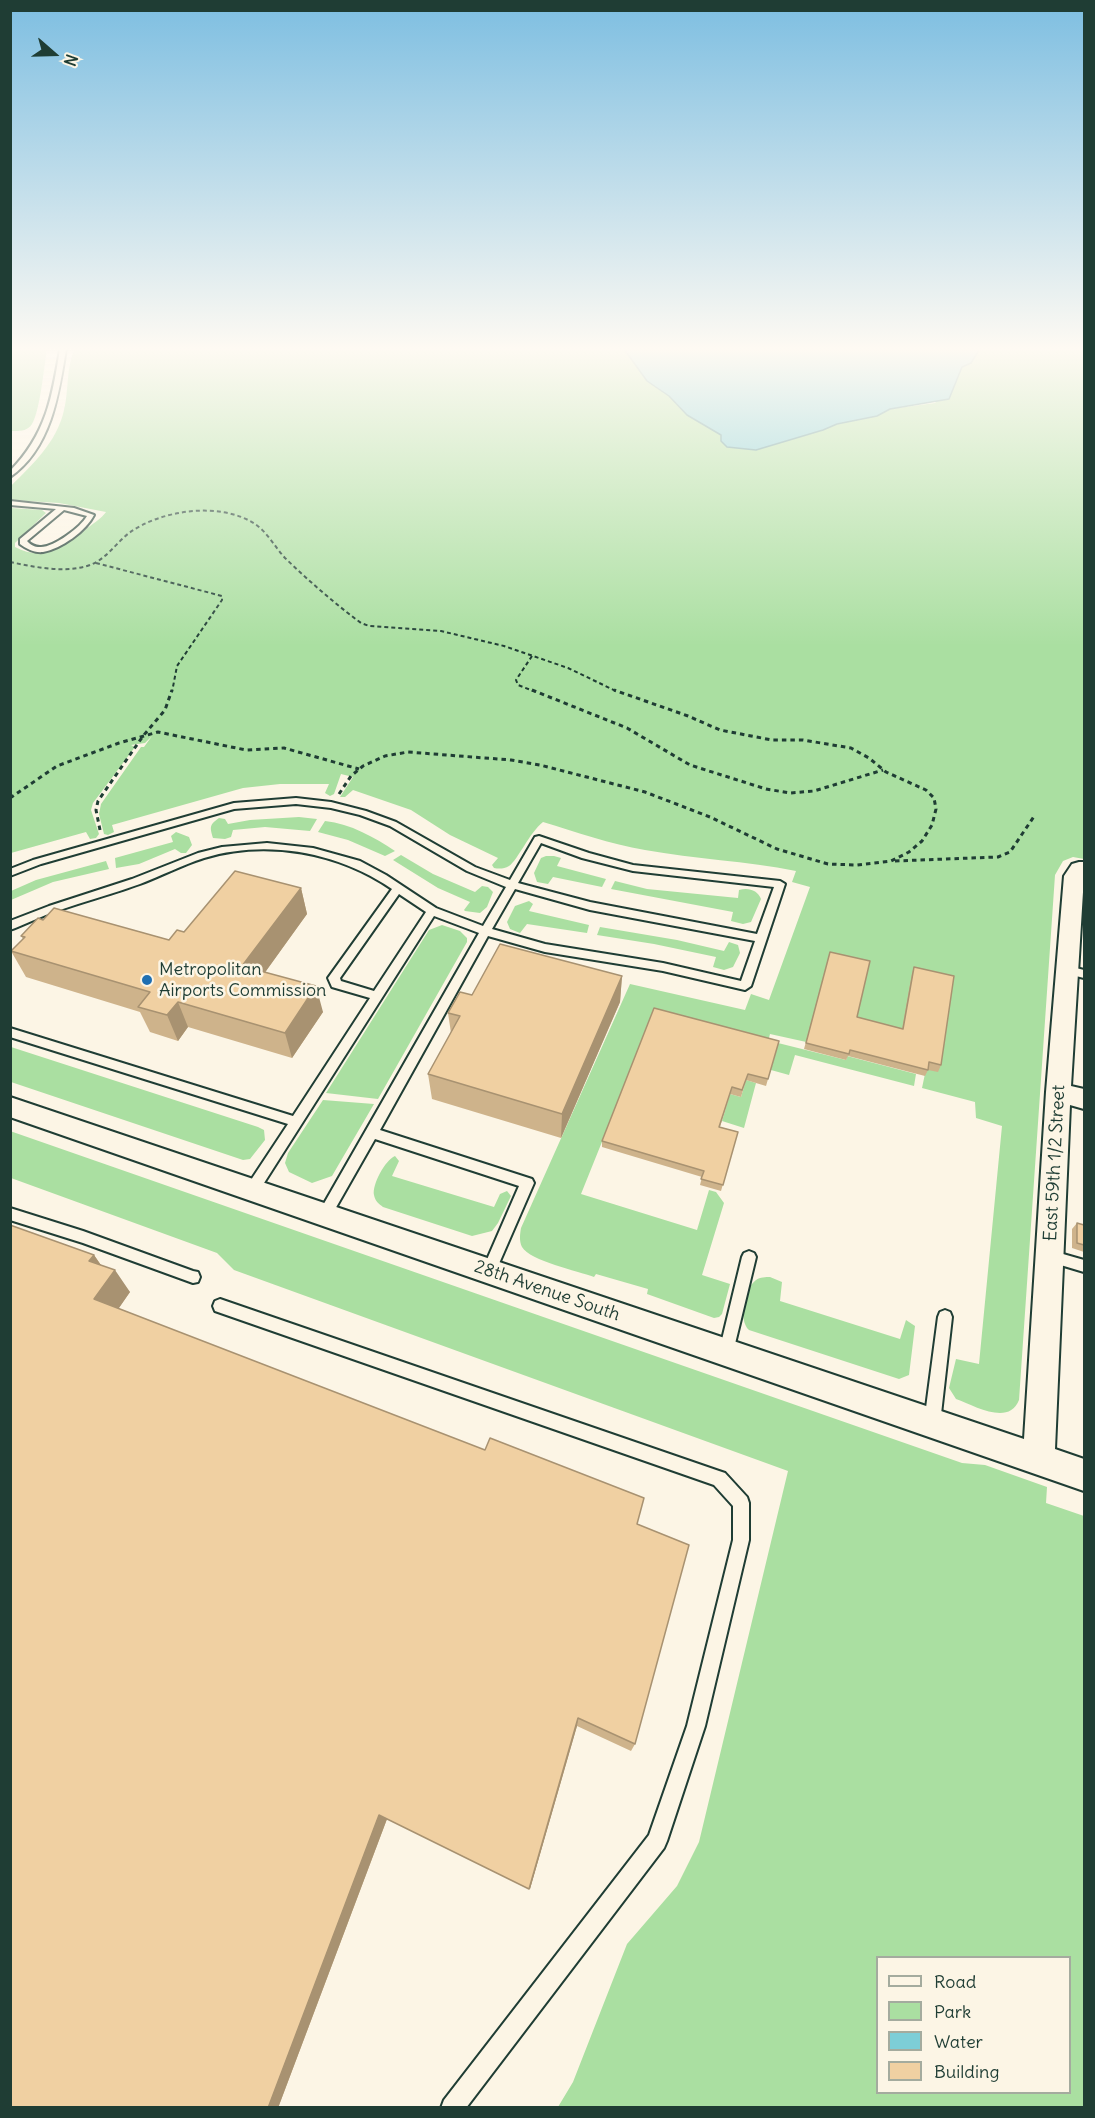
<!DOCTYPE html>
<html>
<head>
<meta charset="utf-8">
<style>
  body { margin:0 }
  #map { position:relative; width:1095px; height:2118px; overflow:hidden; background:#fcf5e5; font-family:Delius,sans-serif }
  canvas { display:block }
  .frame { position:absolute; inset:0; border:12px solid #1f3d34; pointer-events:none }
  .legend { position:absolute; left:876px; top:1956px; width:195px; height:138px; box-sizing:border-box; background:#fcf5e5; border:2px solid #a4ab9e; margin:0; padding:8px 10px; list-style:none; font-size:18px; color:#1f3d34 }
  .legend li { display:flex; align-items:center; gap:12px; height:30px }
  .legend b { width:30px; border:2px solid #a4ab9e }
  .north { position:absolute; left:24px; top:24px; width:60px; height:60px; -webkit-text-stroke:4px #fcf5e5; paint-order:stroke; rotate:110deg; font-size:16px; font-weight:700; line-height:24px; text-align:center; color:#1f3d34 }
  .north::after { content:''; display:block; margin:auto; width:21px; height:27px; background:#1f3d34; clip-path:polygon(50% 0,100% 100%,50% 72%,0 100%) }
</style>
</head>
<body>
<div id="map">
<canvas width="1095" height="2118"></canvas>
<div class="frame"></div>
<ul class="legend">
<li><b style="height:8px;background:#fcf5e5"></b>Road</li>
<li><b style="height:16px;background:#aadfa1"></b>Park</li>
<li><b style="height:16px;background:#7dced7"></b>Water</li>
<li><b style="height:16px;background:#f0d0a2"></b>Building</li>
</ul>
<div class="north">N</div>
</div>
<script>
const ctx = document.querySelector('canvas').getContext('2d');
ctx.lineJoin = 'round';
function fill(path, color) { ctx.fillStyle = color; ctx.fill(path, 'evenodd'); }
function stroke(path, color, width, dash) { ctx.strokeStyle = color; ctx.lineWidth = width; ctx.lineCap = dash ? 'butt' : 'round'; ctx.setLineDash(dash || []); ctx.stroke(path); }
function label(font, color, halo, rows, align = 'center') {
  ctx.font = font + ' Delius,sans-serif'; ctx.lineWidth = 5; ctx.setLineDash([]); ctx.textBaseline = 'middle'; ctx.strokeStyle = halo; ctx.fillStyle = color; for (const [text, x, y, turn = 0] of rows) {
    ctx.save(); ctx.translate(x, y); ctx.rotate((+turn || 0) * Math.PI / 180); ctx.textAlign = isNaN(turn) ? turn : align; if (halo) ctx.strokeText(text, 0, 0); ctx.fillText(text, 0, 0); ctx.restore();
  }
}
const green = new Path2D(`
  M11 349H47C44 367 40 411 32 424 27 432 18 431 11 431Z
  M75 349H624L647 381 669 396 687 415 721 435 727 447 756 450 823 430 837 424 877 416 890 409 935 403 959 375 962 367 975 358 979 349H1084V859L1073 857 1063 861 1055 875 1019 1400C1009 1426 975 1406 956 1399L949 1388 956 1359 979 1364 1002 1126 976 1118 975 1102 922 1088 926 1069 938 1071 770 1034 759 1076 653 1015 581 1194 697 1230 709 1190 716 1192 724 1203 702 1275 730 1284 722 1314 719 1317 714 1318 647 1294 648 1289 596 1274 594 1277C578 1271 530 1261 522 1247 519 1241 520 1234 521 1228L630 984 745 1010 751 994 769 1000 810 887 792 882 796 871C746 861 695 859 645 850 610 844 576 832 543 822 529 833 518 860 509 866 504 869 499 869 494 868L492 865 498 858 450 835 411 810 353 790 345 797H340L353 777 341 774 334 794 330 796 325 793 329 784H280L243 788 112 825 114 832 108 835 104 834 99 814 101 804 141 747H144L152 736 145 743 131 745 135 747 93 803 91 810 99 834 96 838 90 839 86 832 11 853V508L42 510 46 513 15 543V547C43 562 63 547 85 530 92 524 101 519 106 512L59 503 11 500V486C33 464 57 442 64 410 69 391 66 366 75 349Z
  M299 817 317 819 310 831 265 827 233 830 231 837 225 839 213 838C210 827 209 825 219 818L225 819 228 824 250 820Z
  M325 821C351 824 374 837 395 851L385 856 348 840 318 832Z
  M176 832 189 837 192 845 186 853H181L175 849 139 864 116 868 115 858 173 842 171 836Z
  M401 855 433 874 475 892 482 886 488 887 493 892 487 907 480 913 465 911 464 910 470 902 438 888 393 860Z
  M546 856H554L561 858 557 866 606 879 602 887 553 877 548 884 537 882 534 873 541 858Z
  M106 861 109 869 53 882 11 900V891L36 880Z
  M615 881 647 889 738 898 739 890C748 887 758 890 761 899L751 922 743 924 731 921 733 912 611 889Z
  M529 901 533 904 529 911 589 925 587 933 527 924 520 933 510 929 507 922 515 906Z
  M442 925 460 931 467 938V942L378 1099 326 1093 429 930Z
  M600 927 677 940 724 951 729 942 738 945 740 953 733 967 724 970 713 967 716 957 654 944 597 935Z
  M778 1043 846 1060 847 1056 916 1074 914 1086 795 1055 789 1075 771 1070Z
  M11 1047 258 1127 264 1130 265 1140 250 1159 243 1160 11 1082Z
  M746 1080 756 1083 744 1128 722 1121 730 1094 741 1097Z
  M323 1100 374 1104 332 1176 312 1183 289 1172 285 1163 288 1153Z
  M10 1131 962 1463 985 1465 1047 1487 1046 1503 1084 1516V2107H558L573 2082 627 1944 677 1886 699 1842 788 1471 234 1270 217 1253 11 1178ZM878 1958H1070V2092H878Z
  M395 1156 399 1161 392 1176 494 1207 500 1194 507 1191 511 1196 498 1223 492 1231 472 1236 383 1207C379 1204 375 1201 374 1195 372 1185 385 1160 395 1156Z
  M770 1277 782 1282 780 1301 900 1339 906 1320 915 1326 909 1375 899 1379 749 1330C738 1320 744 1289 756 1280 760 1277 766 1277 770 1277Z`);
const water = new Path2D(`
  M624 349H979V350L971 363 962 367 949 399 890 409 877 416 837 424 823 430 756 450 727 447 721 441V435L687 415 669 396 647 381Z`);
const pathFar1 = new Path2D(`
  M10 562C35 567 62 573 87 566 105 561 115 544 129 533 161 510 220 501 255 524 267 532 275 547 285 558 309 581 334 603 361 623L369 626 441 631 504 646 568 668 618 692
  M96 563 222 596V600L177 666 172 692
  M532 656 516 680 518 685 536 692`);
const path = new Path2D(`
  M532 690 627 728 690 765 766 789 790 793 814 791 883 770
  M339 794 351 776 363 766 385 756 408 752 511 760 540 765 645 792 710 817 777 849 828 864 857 865 891 861 909 852 922 841 932 825 936 809 934 798 926 790 886 772 869 758 851 748 803 740H772L720 730 688 716 614 690
  M10 798 57 766 119 743 158 732 246 750 284 748 359 769
  M100 830 96 810 98 801 143 736 165 710 172 690
  M895 861 998 857 1010 852 1035 815`);
const service = new Path2D(`
  M60 349H66C59 394 51 449 10 477V471C46 434 52 398 60 349Z
  M10 501 74 508 94 515C86 531 61 549 43 552 34 553 27 549 20 544V539L56 509 10 505ZM64 510 87 516C81 527 53 548 40 547 34 547 31 545 27 541Z
  M296 798 331 802 366 811 396 822 475 867 510 880 535 837 539 836 589 853 633 865 780 881 785 884 751 986 745 990 663 971 545 952 488 936 380 1130 532 1179 534 1183 494 1275 489 1277 484 1275 482 1271 519 1186 375 1139 330 1218 325 1220 320 1218 318 1214 479 933 434 916 257 1194 252 1196 247 1194 245 1190 247 1186 288 1124 10 1037V1028L293 1116 370 998 332 987 328 978 392 889C338 852 267 839 204 858 182 865 161 876 140 884 113 894 85 901 57 911 41 916 26 924 10 930V921L49 906 132 879 198 853 222 847 267 843 313 848 360 861 386 875 436 908 483 926 506 887 467 871 390 826 360 815 331 808 296 804 234 809 41 864 10 876V869L33 860 234 803ZM541 843 582 858 633 871 774 887 757 934 590 902 518 883ZM515 889 590 910 755 941 741 981 663 963 545 944 492 929ZM399 894 426 912 374 991 341 981 340 978Z
  M1068 966 1084 970V978L1064 973 1062 970 1064 967Z
  M10 1208 83 1231 193 1271 198 1272 200 1277 198 1282 193 1283 83 1243 10 1220Z
  M1049 1250 1084 1260V1272L1044 1260 1042 1256 1044 1252Z
  M749 1251 754 1253 756 1257 733 1352 731 1357 726 1359 721 1357 719 1352 742 1257 744 1253Z
  M220 1299 719 1471 725 1473 747 1497 749 1503V1540L705 1726 667 1841 664 1848 466 2108H441L444 2100 649 1835 687 1726 733 1540V1506L714 1485 215 1311 213 1306 215 1301Z
  M945 1310 950 1312 952 1317 940 1423 937 1428 932 1431 927 1428 924 1423 938 1317 940 1312Z`);
const minor = new Path2D(`
  M1079 862H1084V876L1071 1086 1084 1089V1109L1070 1105 1055 1449 1084 1459V1491L10 1117V1097L1024 1439 1046 1092 1064 876 1072 864Z`);
const wall = new Path2D(`
  M301 888 307 914 265 972 323 1012 292 1058 188 1027 178 1041 150 1032 140 1012 26 977 11 951 23 939 21 936 43 920 169 940 184 932Z
  M830 952 857 1017 902 1029 912 973 914 967 941 1065 938 1072 928 1070 925 1076 848 1056 846 1060 804 1049Z
  M622 976 620 1002 561 1138 432 1099 428 1074 451 1033 448 1013 472 995Z
  M779 1041 766 1086 746 1080 741 1097 730 1094 720 1127 738 1132 721 1191 700 1185 702 1177 602 1147V1141Z
  M1077 1223 1084 1225V1252L1072 1248V1229Z
  M94 1255 101 1265 130 1292 118 1309 638 1524 635 1744 631 1751 577 1726 530 1889 387 1819 278 2108H10Z`);
const shadedWall = new Path2D(`
  M301 888 307 914 251 992 242 966Z
  M622 976 620 1002 561 1138 562 1114Z
  M316 986 323 1012 292 1058 285 1033Z
  M178 1002 188 1027 178 1041 167 1015Z
  M94 1255 109 1277 89 1261Z
  M115 1270 130 1292 110 1321 94 1299Z
  M578 1718 577 1726 530 1889H529Z
  M379 1815 387 1819 278 2108H268Z`);
const building = new Path2D(`
  M235 871 301 888 242 966 316 986 285 1033 178 1002 167 1015 138 1007 150 992 11 951 25 937 21 936 38 918 43 920 54 908 169 940 177 930 184 932Z
  M500 944 622 976 562 1114 428 1074 460 1016 448 1013 460 992 472 995Z
  M830 952 870 961 857 1017 903 1029 914 967 954 976 941 1065 929 1062 928 1070 850 1050 849 1054 806 1043Z
  M654 1008 779 1041 768 1079 748 1074 742 1090 732 1087 719 1127 738 1132 723 1185 701 1179 704 1171 602 1141Z
  M1077 1223 1084 1225V1245L1077 1243Z
  M10 1225 94 1255 89 1261 115 1270 94 1299 485 1450 490 1438 644 1498 637 1524 689 1545 635 1744 578 1718 529 1889 379 1815 268 2108H10Z`);
const markers = [
  [147,980,6,"#1f6fb2"]
];
const poiNames = [
  ["Metropolitan",159,970],
  ["Airports Commission",159,991]
];
const streetNames = [
  ["East 59th 1/2 Street",1055,1163,-87],
  ["28th Avenue South",547,1291,19]
];
fill(green, '#aadfa1');
fill(water, '#7dced7');
stroke(water, '#579496', 1.5);
stroke(service, '#1f3d34', 4);
stroke(minor, '#1f3d34', 4);
stroke(pathFar1, '#1f3d34', 2, [4, 3]);
stroke(path, '#1f3d34', 3, [4.5, 4]);
fill(service, '#fcf5e5');
fill(minor, '#fcf5e5');
fill(wall, '#ceb38b');
fill(shadedWall, '#a89271');
fill(building, '#f0d0a2');
stroke(building, '#a89271', 1.5);
const sky = ctx.createLinearGradient(0, 0, 0, 646);
sky.addColorStop(0, '#7dbee1');
sky.addColorStop(0.54, '#fefaf3');
sky.addColorStop(1, '#fefaf300');
ctx.fillStyle = sky;
ctx.fillRect(0, 0, 1095, 646);
for (const [x, y, r, color] of markers) { const dot = new Path2D(); dot.arc(x, y, r, 0, 2 * Math.PI); ctx.fillStyle = color; ctx.fill(dot); stroke(dot, '#fcf5e5', 2); }
label('18px', '#1f3d34', '#fcf5e5', poiNames, 'left');
label('18px', '#1f3d34', '#fcf5e5', streetNames);
</script>
</body>
</html>
